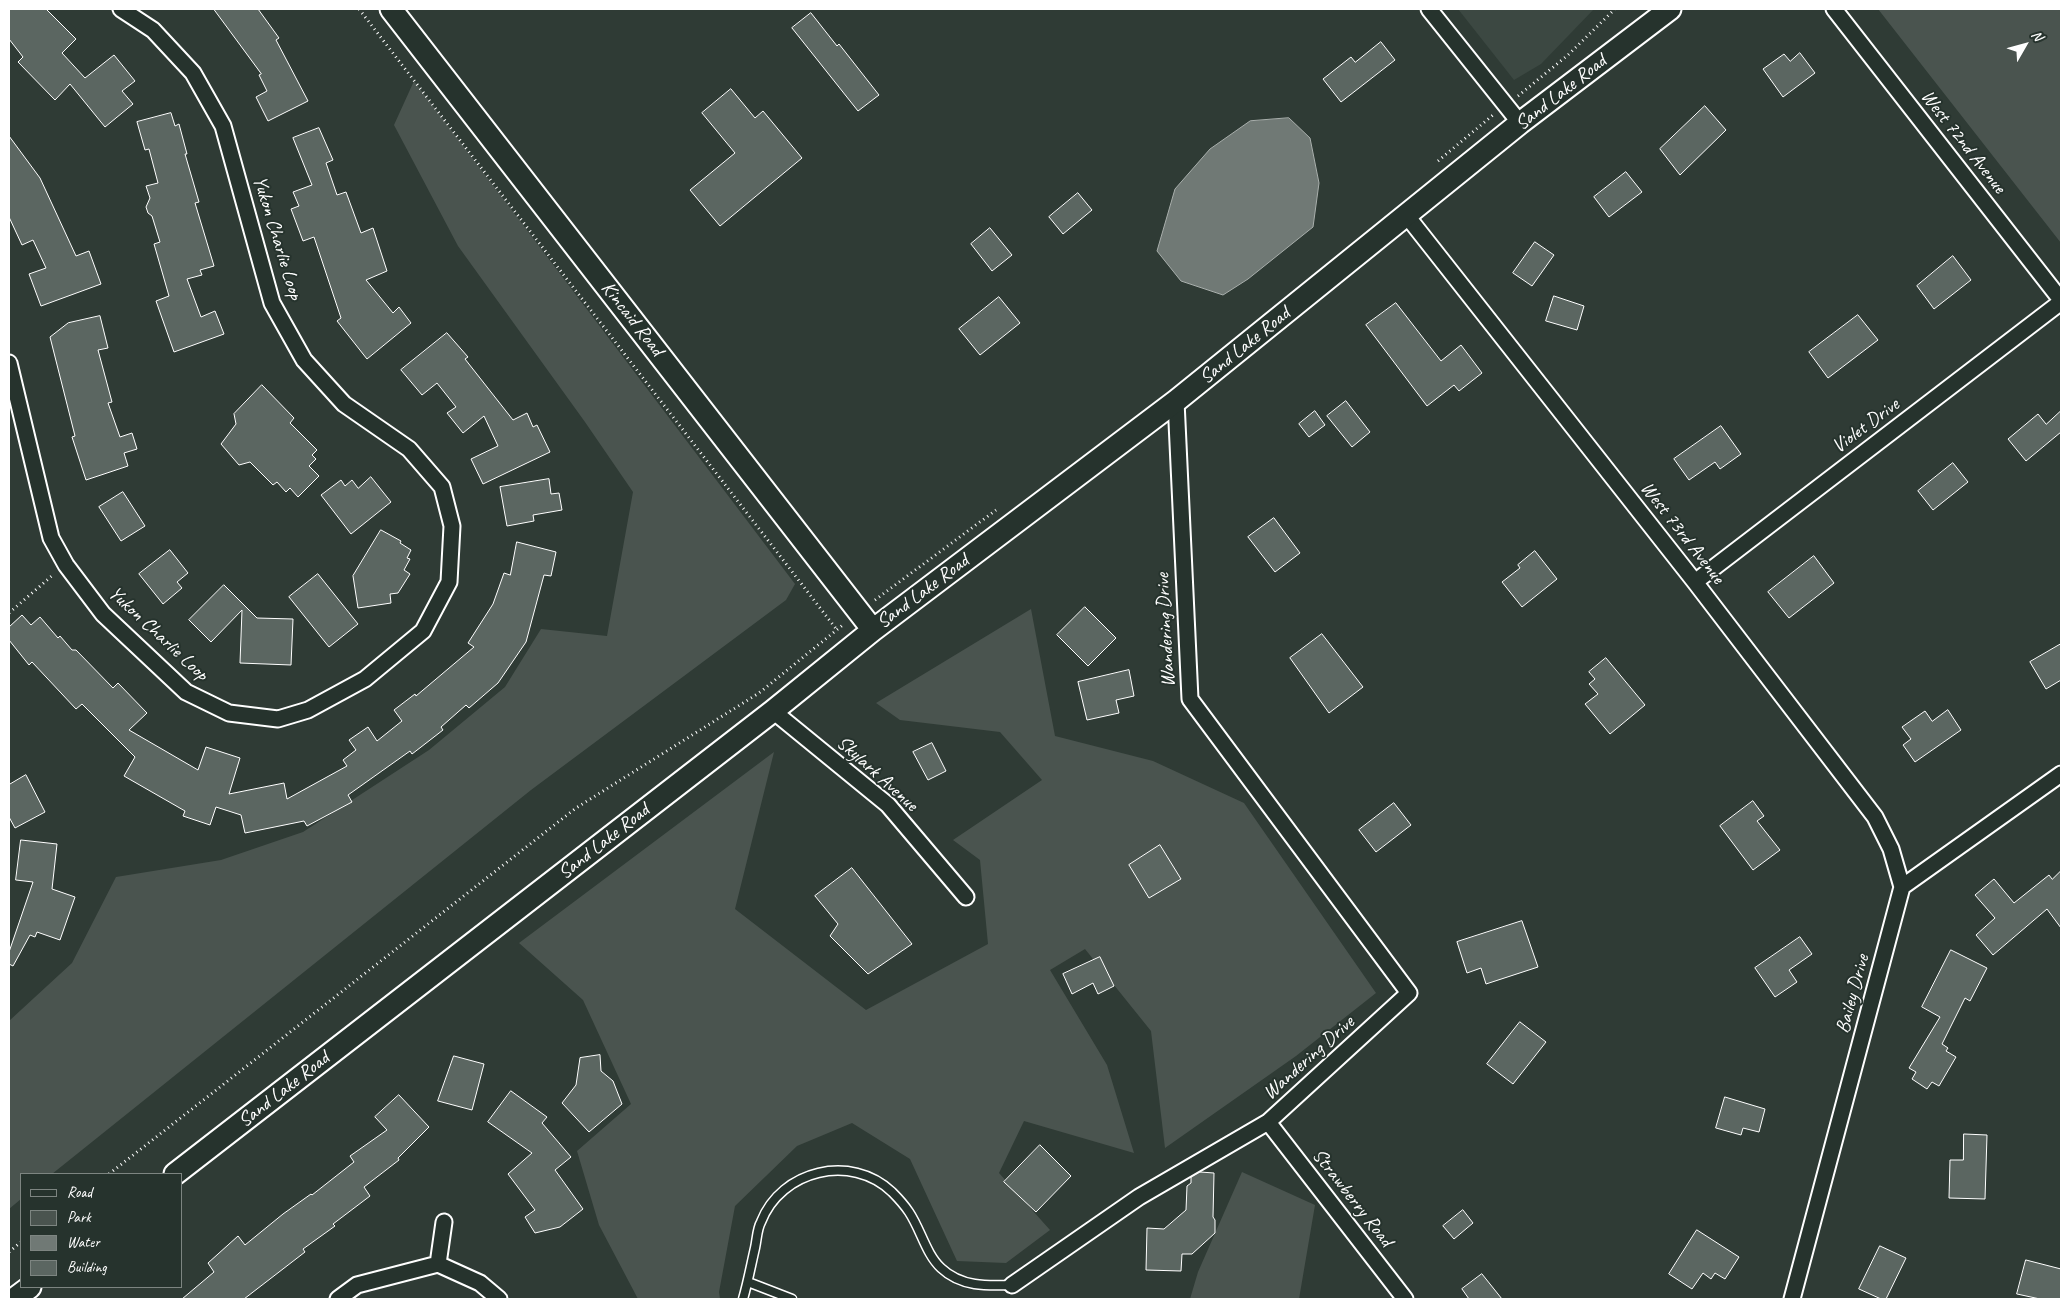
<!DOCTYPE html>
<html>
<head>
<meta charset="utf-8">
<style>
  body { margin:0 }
  #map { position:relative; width:2070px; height:1308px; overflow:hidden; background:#2f3b35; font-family:Caveat,sans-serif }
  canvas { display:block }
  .frame { position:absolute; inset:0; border:10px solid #fff; pointer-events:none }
  .legend { position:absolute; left:20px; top:1173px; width:162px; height:115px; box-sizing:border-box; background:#26332d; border:1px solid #7d8581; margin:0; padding:6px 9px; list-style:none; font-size:15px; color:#fff }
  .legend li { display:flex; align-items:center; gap:10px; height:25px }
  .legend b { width:25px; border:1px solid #7d8581 }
  .north { position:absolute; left:2000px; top:20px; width:50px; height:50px; -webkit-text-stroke:4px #26332d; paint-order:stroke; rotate:52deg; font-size:14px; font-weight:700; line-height:20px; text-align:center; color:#fff }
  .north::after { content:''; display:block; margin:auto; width:18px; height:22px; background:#fff; clip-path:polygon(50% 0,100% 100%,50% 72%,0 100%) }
</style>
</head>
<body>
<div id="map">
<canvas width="2070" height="1308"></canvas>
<div class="frame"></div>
<ul class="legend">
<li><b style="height:6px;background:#26332d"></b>Road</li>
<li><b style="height:14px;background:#4a544f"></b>Park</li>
<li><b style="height:14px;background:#707975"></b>Water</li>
<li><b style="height:14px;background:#5b6661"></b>Building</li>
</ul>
<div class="north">N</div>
</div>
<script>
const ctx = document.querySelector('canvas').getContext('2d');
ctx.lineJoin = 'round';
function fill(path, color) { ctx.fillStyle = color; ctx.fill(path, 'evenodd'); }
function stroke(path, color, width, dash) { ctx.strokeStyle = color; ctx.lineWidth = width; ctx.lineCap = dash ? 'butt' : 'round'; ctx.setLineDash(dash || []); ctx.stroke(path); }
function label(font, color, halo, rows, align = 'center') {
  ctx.font = font + ' Caveat,sans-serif'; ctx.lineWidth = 4; ctx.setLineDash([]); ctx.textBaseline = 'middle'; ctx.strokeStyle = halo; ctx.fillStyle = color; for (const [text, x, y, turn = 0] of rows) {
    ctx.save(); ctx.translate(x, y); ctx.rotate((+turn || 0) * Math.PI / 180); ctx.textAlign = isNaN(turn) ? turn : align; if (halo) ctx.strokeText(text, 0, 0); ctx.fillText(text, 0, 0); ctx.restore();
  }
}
const built = new Path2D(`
  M1458 9H1594L1541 64 1514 80Z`);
const green = new Path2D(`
  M1878 9H2061V243Z
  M414 81 795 584 786 600 531 790 52 1174H21V1199L9 1209V1021L72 963 116 877 221 860 303 832 429 750 505 687 541 629 607 636 633 492 585 422 458 246 394 125Z
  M1031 609 1055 736 1153 761 1244 803 1376 993 1296 1056 1165 1148 1151 1031 1085 949 1050 970 1107 1065 1134 1153 1024 1121 999 1173 1050 1230 1006 1263 957 1261 910 1159 852 1123 797 1146 735 1206 719 1292 720 1299H638L599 1225 577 1151 631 1104 583 1000 519 943 774 752 735 909 866 1010 988 944 980 860 953 840 1042 780 1000 732 900 720 876 703Z
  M1242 1172 1315 1205 1299 1299H1190L1198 1272Z`);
const water = new Path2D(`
  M1289 118 1310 138 1319 183 1313 227 1248 279 1223 295 1181 281 1157 251 1175 189 1210 149 1250 121Z`);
const building = new Path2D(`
  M9 9H46L76 39 62 53 85 78 114 55 135 81 122 91 133 104 105 127 70 84 55 100 18 62 23 57 9 39Z
  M214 9H258L279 38 276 40 308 101 268 121 256 97 267 91 259 75 261 74Z
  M811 13 837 46 839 44 879 95 858 111 792 28Z
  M1381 42 1395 60 1341 102 1323 79 1351 57 1355 62Z
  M1800 53 1815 73 1783 97 1763 69 1784 54 1790 61Z
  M731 89 755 118 763 111 802 158 720 226 690 190 735 153 702 113Z
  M1705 106 1726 130 1680 175 1660 149Z
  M171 113 175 126 179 124 187 154H185L199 202 195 203 214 266 200 270 202 275 187 279 201 317 215 311 224 334 174 352 156 301 169 296 154 244 160 242 152 216 148 213 146 207 150 198 146 186 158 183 149 149 145 150 137 122Z
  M319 128 333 160 326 163 337 195 346 192 361 233 373 228 387 271 366 280 393 313 399 307 411 323 367 359 337 321 341 318 314 237 303 241 291 209 299 206 293 192 312 185 293 138Z
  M9 136 40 178 76 256 89 251 101 284 41 306 29 274 46 268 33 240 22 245 9 217Z
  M1626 172 1642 192 1609 217 1594 197Z
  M1078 193 1092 210 1063 234 1049 217Z
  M990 228 1012 255 992 271 971 244Z
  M1535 242 1554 255 1532 286 1513 273Z
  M1953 256 1971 280 1934 309 1917 286Z
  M1554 296 1584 306 1577 330 1546 321Z
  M999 297 1020 323 980 355 959 329Z
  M1396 303 1441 361 1461 345 1482 373 1459 391 1454 385 1427 406 1366 325Z
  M1858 315 1878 340 1828 378 1809 352Z
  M100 316 108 348 98 350 112 402 108 403 120 437 132 433 137 449 124 453 128 466 86 480 72 437 75 436 50 337 68 323Z
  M447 333 468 357 465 359 513 420 527 413 533 427 537 425 550 452 483 484 471 459 498 446 484 416 463 433 447 413 456 407 437 383 422 395 401 370Z
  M262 385 294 418 290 423 317 450 312 455 316 459 309 466 319 476 298 497 290 488 286 492 277 482 273 485 250 462 239 465 221 444 236 424 234 414Z
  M1346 401 1370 432 1352 447 1327 416Z
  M1315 411 1325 425 1309 437 1299 424Z
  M2061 411V432L2026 461 2008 439 2038 414 2046 424Z
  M1721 426 1741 454 1720 469 1715 462 1689 480 1674 459Z
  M1953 463 1968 482 1933 510 1918 491Z
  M371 477 391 502 351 534 321 495 341 480 345 486 352 480 358 488Z
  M549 479 551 494 559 493 562 510 533 515 534 521 507 526 500 487Z
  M123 492 145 526 121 541 99 507Z
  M1274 518 1300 553 1275 572 1248 537Z
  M381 530 401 541 400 543 411 550 407 558 410 559 404 570 410 574 398 593 390 594 391 603 358 608 353 576Z
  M517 542 556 552 551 576 544 575 526 642 498 683 469 708 466 705 441 727 443 730 412 754 410 751 348 795 352 802 307 826 304 821 245 833 241 815 216 807 210 825 183 816 185 811 124 776 135 757 82 704 76 709 32 662 29 665 9 640V627L22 615 31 625 40 617 58 638 60 636 72 650H76L113 688 118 683 147 713 129 730 198 770 206 747 240 758 229 794 284 783 287 799 347 766 343 760 356 750 349 740 368 727 377 741 402 721 394 710 415 694 416 696 474 647 468 643 493 604 504 573 510 575Z
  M170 550 188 573 177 582 182 588 163 604 139 574Z
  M1535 551 1557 579 1522 607 1502 582 1520 568 1518 565Z
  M1814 556 1834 583 1789 618 1768 592Z
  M318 574 358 624 329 647 289 597Z
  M224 585 257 618 293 619 291 665 240 663 242 610 211 642 189 620Z
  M1085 607 1116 638 1088 666 1057 635Z
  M1322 634 1363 687 1329 713 1290 658Z
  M2061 644V680L2046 689 2030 662Z
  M1606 658 1645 705 1610 734 1585 704 1598 694 1589 684 1595 679 1589 672Z
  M1129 670 1134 696 1116 700 1119 713 1087 720 1078 682Z
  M1948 710 1961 730 1915 762 1903 745 1911 739 1902 727 1925 711 1932 721Z
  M932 743 946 771 928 780 913 752Z
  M26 775 45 812 15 828 9 817V785Z
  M1753 801 1764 816 1757 821 1780 850 1753 870 1720 826Z
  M1394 803 1411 825 1376 852 1359 830Z
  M21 840 57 844 52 889 75 897 60 940 37 932 35 937 30 935 13 966 9 964V952L33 882 16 880Z
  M1160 845 1181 879 1149 898 1129 865Z
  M852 868 912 944 868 974 830 936 838 924 815 896Z
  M2061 871V928L2047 909 1993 955 1976 935 1995 918 1975 895 1994 879 2014 903 2049 875 2052 879Z
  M1522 921 1538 967 1486 984 1481 968 1467 973 1457 942Z
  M1800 937 1812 954 1789 970 1797 982 1775 997 1755 968Z
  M1951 950 1987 968 1970 1001 1965 998 1942 1044 1948 1048 1946 1051 1956 1057 1939 1086 1932 1082 1927 1089 1912 1079 1916 1072 1909 1068 1940 1017 1922 1007Z
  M1100 957 1114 986 1098 994 1093 983 1072 994 1063 974Z
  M1520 1022 1546 1042 1513 1084 1487 1064Z
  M600 1055 601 1071 613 1081 622 1104 589 1132 562 1103 576 1085 580 1058Z
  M454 1056 484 1064 472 1110 438 1101Z
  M511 1091 547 1117 542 1123 571 1157 555 1170 583 1209 560 1227 535 1233 525 1217 535 1210 508 1174 532 1153 488 1122Z
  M399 1095 429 1127 398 1158 399 1160 364 1187 370 1196 333 1224 335 1226 303 1249 305 1252 244 1299H182L214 1272 208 1263 238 1236 245 1245 283 1214 311 1194 312 1195 354 1162 350 1156 387 1130 375 1117Z
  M1725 1097 1765 1109 1759 1132 1743 1128 1741 1135 1716 1128Z
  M1964 1134 1987 1135 1985 1199 1949 1198 1950 1160H1963Z
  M1040 1145 1071 1176 1036 1212 1004 1182Z
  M1200 1172 1214 1173 1213 1217 1215 1220V1233L1192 1254H1182L1181 1271 1146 1270 1147 1228 1164 1229 1186 1210 1187 1186 1191 1183V1177Z
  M1463 1210 1473 1223 1454 1239 1443 1226Z
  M1697 1230 1739 1257 1725 1279 1715 1273 1711 1279 1703 1273 1692 1289 1669 1274Z
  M1880 1246 1906 1258 1886 1299H1881L1859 1289Z
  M2026 1260 2061 1269V1299H2040L2017 1294Z
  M1482 1274 1502 1299H1469L1462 1289Z`);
const path = new Path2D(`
  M359 9 837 630
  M1518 96 1568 55 1615 9
  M1438 161 1493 115
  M875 600 996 510
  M9 613 54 574
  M109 1174 576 808 759 693 844 624
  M9 1252 21 1242`);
const lane = new Path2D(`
  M748 1282 792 1299
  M743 1299C748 1282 751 1265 755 1248 757 1239 757 1229 761 1222 781 1170 851 1153 892 1192 898 1198 905 1206 909 1212 921 1230 926 1254 941 1268 961 1287 987 1286 1012 1285`);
const street = new Path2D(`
  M1429 9 1520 123
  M1834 9 2061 300
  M1407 216 1695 582 1875 817 1891 849 1902 887
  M9 363 51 538 66 565 103 614 186 692 229 713 278 719 308 710 365 679 423 631 449 582 452 526 442 487 409 449 344 404 304 360 272 303 223 126 193 73 153 30 121 9
  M1695 582 2061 302
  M773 711 888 805 966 897
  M1268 1122 1405 1299
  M438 1264 444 1222
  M1012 1285 1139 1197 1268 1122 1409 993 1190 699 1176 401
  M338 1299 357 1285 438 1264 480 1283 499 1299
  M1792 1299 1902 887 2061 774`);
const secondary = new Path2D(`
  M391 9 873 630
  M175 1174 773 711 873 630 1176 401 1520 123 1670 9
  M14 1299 30 1287`);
const streetNames = [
  ["Sand Lake Road",1561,93,-38],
  ["West 72nd Avenue",1963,142,52],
  ["Yukon Charlie Loop",277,238,73],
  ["Kincaid Road",632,319,52],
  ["Sand Lake Road",1245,346,-39],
  ["Violet Drive",1866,426,-37],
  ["West 73rd Avenue",1682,533,52],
  ["Sand Lake Road",923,592,-37],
  ["Wandering Drive",1166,630,-93],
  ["Yukon Charlie Loop",158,634,43],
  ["Skylark Avenue",877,774,42],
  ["Sand Lake Road",604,842,-38],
  ["Bailey Drive",1853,994,-75],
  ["Wandering Drive",1309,1058,-42],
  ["Sand Lake Road",284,1090,-38],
  ["Strawberry Road",1352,1198,52]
];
fill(built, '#3c4842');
fill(green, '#4a544f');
fill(water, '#707975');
stroke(water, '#a9afac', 1);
fill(building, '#5b6661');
stroke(building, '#fff', 1);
stroke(lane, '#fff', 11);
stroke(street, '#fff', 19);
stroke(secondary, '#fff', 25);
stroke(path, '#fff', 3, [1, 4]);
stroke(lane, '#26332d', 8);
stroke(street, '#26332d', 15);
stroke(secondary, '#26332d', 21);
label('20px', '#fff', '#26332d', streetNames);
</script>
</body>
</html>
